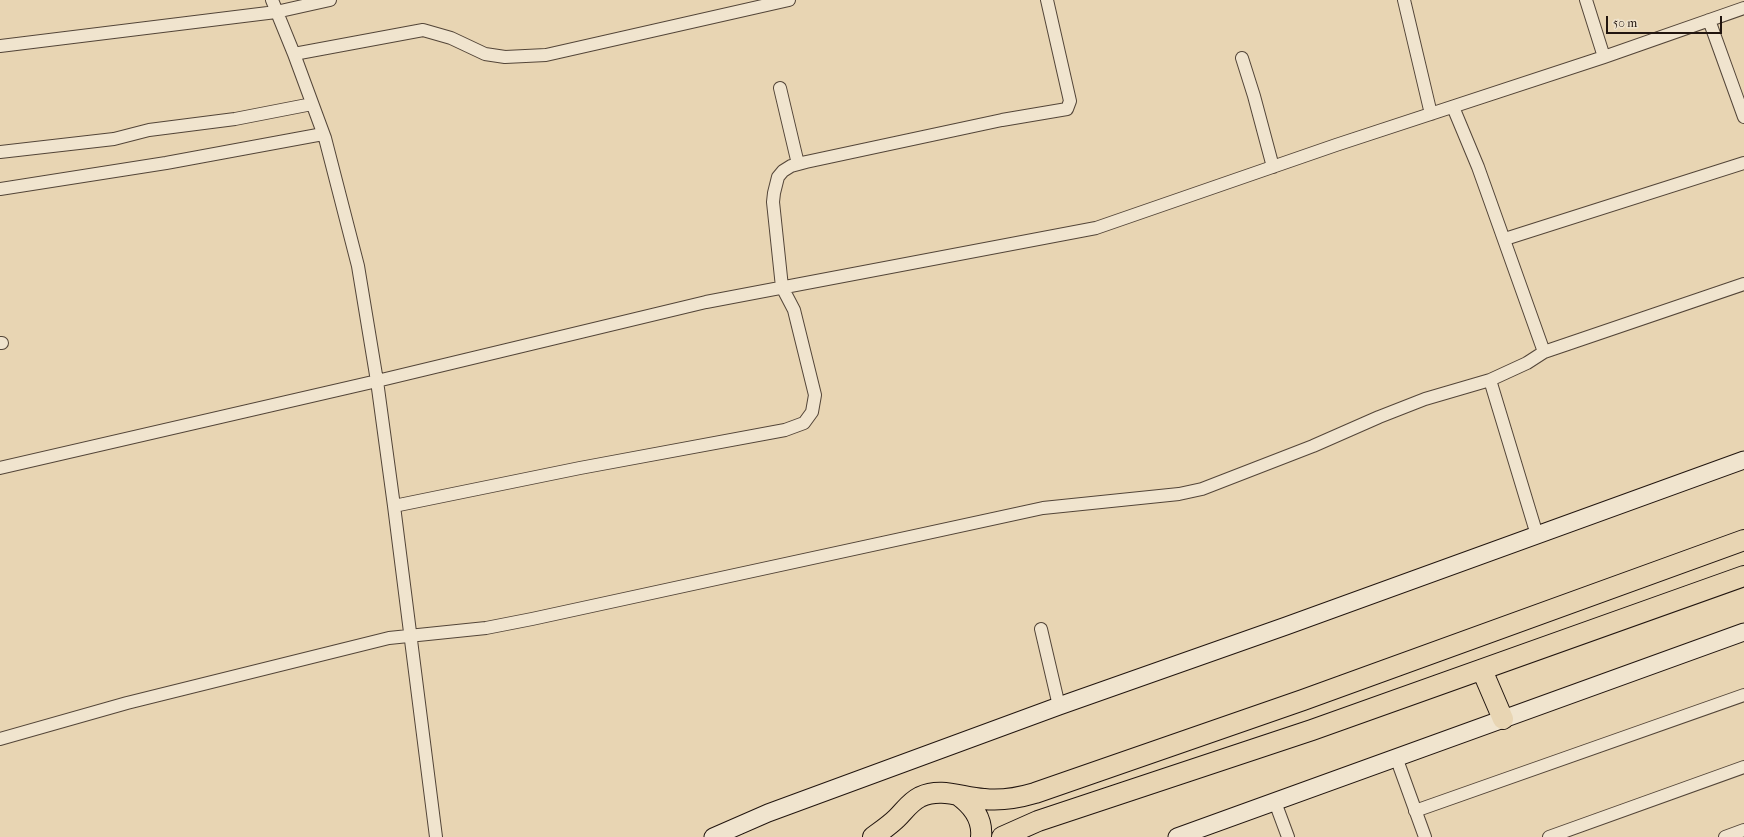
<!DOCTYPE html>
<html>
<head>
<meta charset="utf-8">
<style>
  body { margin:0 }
  #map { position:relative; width:1744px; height:837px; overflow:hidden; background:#e8d5b3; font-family:"IM FELL French Canon",serif }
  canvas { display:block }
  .scale { position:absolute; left:1606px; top:16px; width:116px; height:18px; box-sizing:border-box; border:2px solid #21150f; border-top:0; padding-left:5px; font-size:12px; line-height:14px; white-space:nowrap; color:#21150f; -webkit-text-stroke:3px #f0e4ce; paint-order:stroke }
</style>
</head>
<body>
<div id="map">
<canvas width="1744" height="837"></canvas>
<div class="scale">50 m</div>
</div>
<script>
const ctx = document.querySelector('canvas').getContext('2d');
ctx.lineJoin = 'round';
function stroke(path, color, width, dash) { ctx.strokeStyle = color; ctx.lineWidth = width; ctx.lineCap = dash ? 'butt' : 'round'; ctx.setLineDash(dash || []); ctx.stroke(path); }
const minor = new Path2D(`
  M272 0 294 54 325 138 358 266 377 381 394 506 436 837
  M1404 0 1431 114
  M1586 0 1604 57
  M1709 20 1744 117
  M0 46 276 12 330 0
  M294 54 423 30 451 38 485 54 505 57 546 55 789 0
  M1242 58 1254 96 1273 167
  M780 88 798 164
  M0 152 114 139 149 130 235 119 312 104
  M0 189 166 163 323 134
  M1505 239 1744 163
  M0 343H2
  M1544 352 1744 284
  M1490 380 1537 535
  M0 468 377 381 706 302 1096 228 1336 145 1604 57 1744 8
  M394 506 580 468 785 430 804 423 812 412 815 395 794 310 782 287 773 202 774 193 778 177 783 171 791 166 806 162 1002 120 1067 109 1070 101 1047 0
  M1041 629 1059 706
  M0 739 127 703 389 638 486 628 532 619 1043 508 1179 494 1202 489 1313 446 1379 417 1425 399 1490 380 1527 363 1544 352 1478 167 1453 107
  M1396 757 1425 837
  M1275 802 1288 837
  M1415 811 1744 695
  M1549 837 1744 767
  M1725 837 1744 830`);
const secondary = new Path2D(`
  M713 837 768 813 1059 706 1286 626 1744 460
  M1177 837 1744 632`);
const trunk = new Path2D(`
  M1482 670 1503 719
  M958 795C972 805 983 818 981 837
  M873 837C881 831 890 825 897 818 905 810 910 802 920 797 942 787 962 798 984 799 1001 801 1018 798 1035 793L1303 700 1744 540
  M1002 837 1038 821 1312 730 1744 576`);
stroke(minor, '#534538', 14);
stroke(secondary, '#21150f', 19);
stroke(trunk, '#21150f', 22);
stroke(minor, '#f0e4ce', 12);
stroke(secondary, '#f0e4ce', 17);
stroke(trunk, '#e8d5b3', 20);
</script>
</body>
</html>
